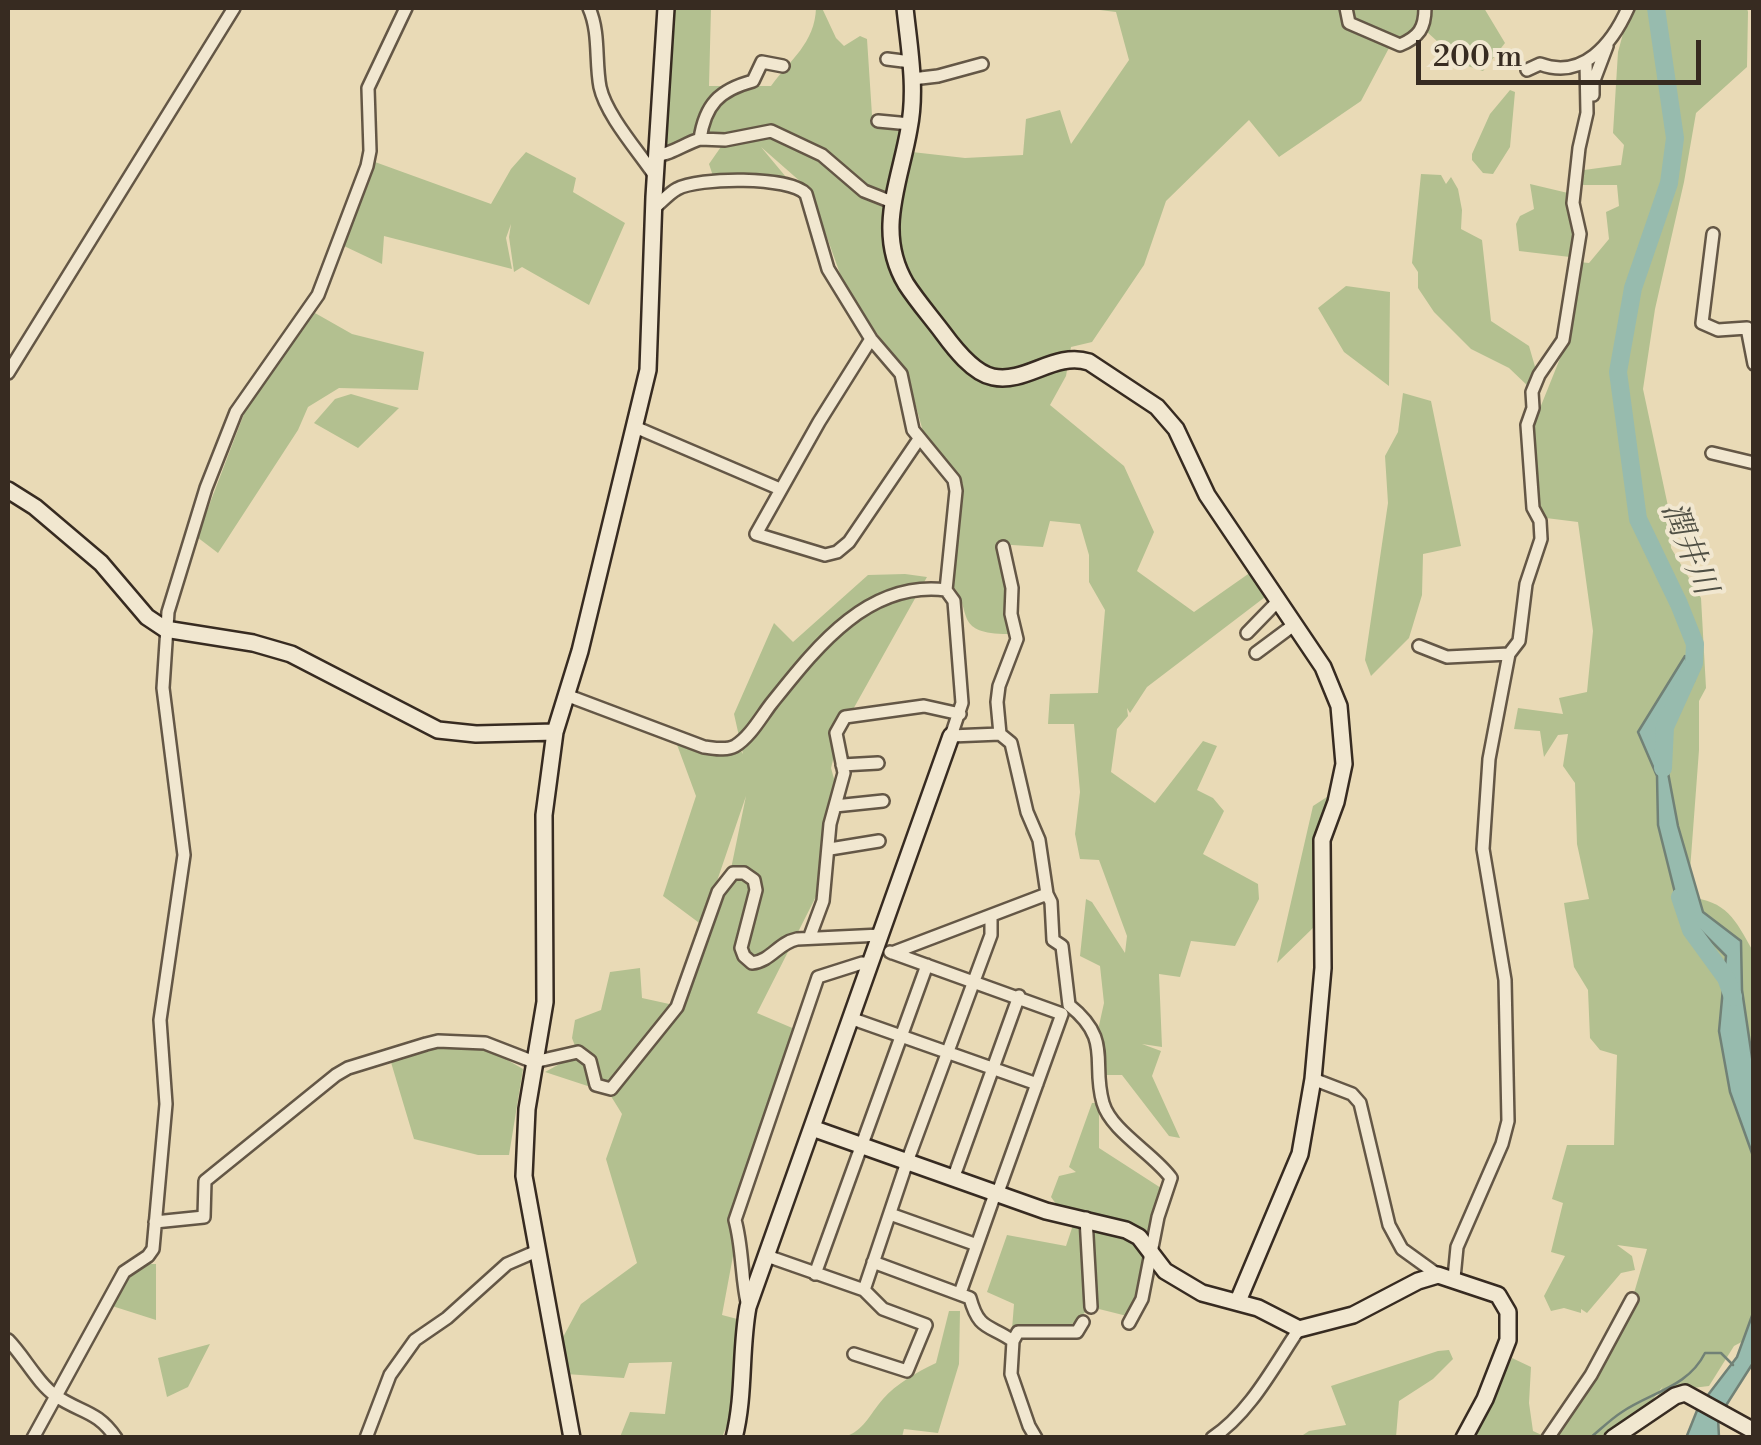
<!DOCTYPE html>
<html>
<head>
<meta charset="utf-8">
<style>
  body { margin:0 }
  #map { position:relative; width:1761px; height:1445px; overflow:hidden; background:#e9dab6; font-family:"Libre Bodoni",serif }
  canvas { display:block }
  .frame { position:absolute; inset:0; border:10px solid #372b21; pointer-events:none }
  .scale { position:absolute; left:1416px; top:40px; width:285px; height:45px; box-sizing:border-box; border:5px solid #372b21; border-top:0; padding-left:12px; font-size:30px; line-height:35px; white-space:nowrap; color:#372b21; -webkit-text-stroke:8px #f1e7d0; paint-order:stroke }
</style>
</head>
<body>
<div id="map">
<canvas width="1761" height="1445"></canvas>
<div class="frame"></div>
<div class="scale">200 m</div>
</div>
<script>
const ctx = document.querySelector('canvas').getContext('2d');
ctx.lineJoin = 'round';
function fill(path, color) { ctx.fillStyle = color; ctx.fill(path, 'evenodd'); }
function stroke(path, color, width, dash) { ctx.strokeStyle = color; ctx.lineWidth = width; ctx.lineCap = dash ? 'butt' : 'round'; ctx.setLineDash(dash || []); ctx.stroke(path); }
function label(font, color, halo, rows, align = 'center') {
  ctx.font = font + ' "Libre Bodoni","Noto Serif JP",serif'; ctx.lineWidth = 8; ctx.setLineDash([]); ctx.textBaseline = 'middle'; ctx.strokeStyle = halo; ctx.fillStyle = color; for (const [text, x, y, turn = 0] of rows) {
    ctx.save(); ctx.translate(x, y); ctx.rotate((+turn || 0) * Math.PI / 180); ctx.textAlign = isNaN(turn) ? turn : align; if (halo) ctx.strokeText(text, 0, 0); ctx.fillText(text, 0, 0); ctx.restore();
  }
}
const green = new Path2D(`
  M668 8H711L709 86H771C790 60 815 43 816 8H822L836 38 844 46 860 36 867 39 872 115 905 126 899 169 912 152 965 158 1023 155 1026 119 1060 110 1071 144 1129 60 1116 12 1084 8H1484L1505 43 1483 71 1462 64 1426 31 1389 48 1361 101 1279 157 1249 120 1166 201 1144 265 1092 342 1071 347 1066 376 1050 405 1124 466 1154 532 1137 571 1194 612 1251 572 1269 594 1147 687 1130 713 1127 708 1128 716 1117 729 1111 772 1155 803 1203 741 1217 746 1197 790 1213 798 1224 811 1203 854 1258 884 1259 899 1235 946 1191 941 1180 977 1159 974 1162 1047 1142 1044 1161 1051 1152 1076 1180 1138 1169 1136 1122 1075H1104L1094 1048 1104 1003 1100 966 1080 956 1086 899 1092 902 1125 953 1127 936 1099 860 1080 859 1075 834 1080 792 1074 724H1048L1050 694 1098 693 1105 610 1089 582V555L1080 524 1050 521 1043 547 997 544 1007 585 1008 634C955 634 971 612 956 590 949 581 943 582 940 571L963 484 924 435 906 371 848 296 810 190 761 147 786 177 714 179 709 164 725 141 705 142 657 155Z
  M1630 8H1747L1748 12 1747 67 1696 113 1684 182 1655 309 1643 389 1669 511 1671 548 1701 598 1706 688 1699 701V750L1688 897C1727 901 1735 919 1753 951V1350L1749 1338 1734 1346 1709 1386 1684 1389 1652 1406 1663 1386 1651 1402 1600 1437H1552L1600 1372C1606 1346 1626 1321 1638 1296L1634 1293 1647 1249 1617 1245 1632 1256 1635 1270 1621 1273 1587 1313 1581 1309V1313L1564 1308 1551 1311 1544 1296 1565 1256 1551 1252 1563 1203 1552 1199 1567 1145H1614L1617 1055 1600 1050 1590 1038 1588 990 1574 967 1564 903 1589 899 1577 844 1575 783 1563 766 1568 734 1558 735 1544 757 1540 731 1514 729 1518 708 1563 714 1559 698 1587 692 1593 631 1578 522 1538 517 1532 428 1565 346 1579 262 1589 263 1609 239 1606 212 1619 206 1617 185H1582L1584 170 1621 165 1624 145 1613 133 1618 52Z
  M1510 90 1515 92 1510 147 1493 174 1483 173 1472 160V154L1490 114Z
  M526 152 576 178 573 192 625 223 589 305 522 267 514 272 509 237 511 224 506 238 512 269 384 236 382 264 344 246 375 162 491 204 511 169Z
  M1421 174 1441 175 1446 184 1451 177 1458 189 1462 210 1461 229 1482 240 1491 321 1529 346 1536 370 1530 388 1509 368 1471 349 1434 312 1418 288V272L1412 263Z
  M1530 184 1568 193 1575 229 1570 257 1519 251 1516 224 1520 216 1534 209Z
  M1346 286 1390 292 1389 386 1344 352 1318 308Z
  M315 313 352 334 424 352 418 390 339 388 308 407 298 430 218 553 197 537 247 406Z
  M1403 393 1431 401 1461 546 1423 554 1422 595 1409 638 1371 676 1365 660 1388 503 1385 456 1398 432Z
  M351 394 399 408 358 448 314 423 335 399Z
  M905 574 927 577 846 722 837 744 831 768 838 793 835 859 757 1013 797 1030 729 1229 736 1240 722 1315 741 1320 730 1419 722 1437H620L630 1412 665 1414 672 1362 629 1363 624 1378 566 1374 562 1339 581 1304 637 1263 606 1159 622 1114 609 1093 545 1072 578 1054 572 1038 575 1020 601 1010 610 972 640 968 642 998 683 1007 726 893 746 796 702 925 663 896 696 796 676 742 710 752 741 751 743 754 734 714 774 623 793 642 868 575Z
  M1330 795 1332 804 1314 838 1315 926 1277 963 1313 806Z
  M439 1046 485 1047 523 1069 509 1155H478L414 1139 390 1059Z
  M1092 1103H1099V1148L1161 1188C1155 1232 1151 1278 1127 1316L1091 1307 1071 1325 1012 1329 1014 1304 987 1292 1007 1235 1066 1246 1074 1222 1089 1215 1056 1204 1051 1197 1059 1176 1076 1172 1069 1167Z
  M146 1264H156V1320L109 1305 134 1268Z
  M949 1311H960L959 1364 938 1433 904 1429 902 1437H844C864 1431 869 1415 883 1399 896 1384 917 1372 936 1363Z
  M210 1344 188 1387 167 1397 158 1358Z
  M1449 1350 1453 1359 1433 1379 1399 1401 1396 1437H1300L1309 1431 1346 1425 1331 1386 1438 1351Z
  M1512 1358 1531 1367 1529 1403 1533 1431 1546 1437 1470 1438 1483 1420Z`);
const water = new Path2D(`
  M1685 656 1694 681 1660 730 1678 826 1703 912 1741 941 1742 990 1753 1064V1156L1730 1092 1719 1031 1726 956 1679 909 1658 825 1657 776 1638 732Z
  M1753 1313V1363L1718 1418 1719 1437 1686 1438 1698 1408 1737 1357Z`);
const stream = new Path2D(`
  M1590 1438C1601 1429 1611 1419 1622 1412 1652 1392 1688 1387 1705 1353H1721L1733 1365`);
const river = new Path2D(`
  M1656 8 1675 138 1669 183 1633 288 1618 372 1638 519 1679 604 1695 644 1694 663 1665 727 1663 768
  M1680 897 1691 930 1726 978 1733 997`);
const street = new Path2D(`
  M589 8C600 33 595 61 600 87 606 115 639 152 655 176
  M1346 8 1349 23 1400 45C1419 37 1425 28 1425 8
  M887 59 911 62
  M1527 70 1540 64C1583 80 1612 44 1628 8
  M912 79 938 76 982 64
  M1593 95V83L1607 46
  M878 121 910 124
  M700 139 725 140 771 131 822 155 864 191 892 202
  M657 155C670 155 686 143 700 139 705 105 719 90 753 81L762 62 783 66
  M653 209C661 203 669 193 677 189 698 177 790 176 806 194L828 269 871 339 901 374 913 430 954 480 956 491 946 590
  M1713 234 1702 323 1718 330 1747 328 1754 364
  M871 339 819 422 756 534 825 555 837 552 849 542 919 439
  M8 373 234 8
  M635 427 780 489
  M1712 453 1754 463
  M1247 633 1279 600
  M1419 646 1447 657 1509 654 1519 641 1526 584 1541 539 1540 521 1533 508 1527 425 1533 408 1532 392 1539 375 1563 340 1580 234 1573 203 1579 148 1587 113 1586 62
  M1256 653 1295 624
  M566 695 704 747C714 748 726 751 735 746 750 737 761 717 771 704 815 649 867 580 946 590L954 601 962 703 951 736 1000 734 1011 743 1027 812 1039 840 1047 894 892 953
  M1000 734 997 702 999 686 1017 639 1011 614 1012 588 1003 547
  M842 765 878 763
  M835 806 883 801
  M830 849 879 841
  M1047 894 1051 902 1053 940 1062 946 1069 1005C1113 1040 1091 1062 1103 1103 1111 1131 1154 1154 1171 1178L1158 1217 1142 1299 1129 1323
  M810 936 823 901 830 824 844 773 836 733 845 717 924 706 960 714
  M890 952 1062 1014 997 1195
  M850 1018 1037 1084
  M1313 1079 1352 1094 1360 1103 1389 1225 1402 1249 1438 1275
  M953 1179 1019 996
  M890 1214 977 1245
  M1086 1218 1091 1307
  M155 1222 204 1217 205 1181 336 1075 348 1068 426 1044 438 1041 485 1043 534 1062 578 1052 590 1061 596 1085 611 1089 677 1007 718 892 733 873H744L754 880 756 890 741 948 744 956 752 963C771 961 778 943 797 939L881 935
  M767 1256 864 1290 883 1309 926 1325 907 1371 854 1354
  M873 1262 970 1298C979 1331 989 1324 1013 1341L1011 1374 1029 1426 1036 1438
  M815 1274 927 965
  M1454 1278 1457 1247 1502 1144 1508 1121 1505 980 1483 849 1489 759 1509 654
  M864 1290 907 1162 991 935V918
  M960 1293 995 1194
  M748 1307C741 1278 743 1249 735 1220L818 977 862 963 870 964
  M8 1340C24 1356 38 1384 56 1396 81 1413 97 1410 116 1438
  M1013 1341 1018 1332H1077L1083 1322
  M33 1438 124 1272 148 1256 153 1249 166 1104 160 1020 184 855 163 688 168 612 206 488 236 412 318 295 367 166 370 151 368 88 406 8
  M366 1438 390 1375 415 1340 447 1318 507 1264 537 1251
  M1212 1438C1250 1413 1274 1366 1299 1329
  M1548 1438 1591 1375 1632 1299`);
const secondary = new Path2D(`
  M905 8C909 47 917 89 909 129 900 182 875 232 906 284 917 301 931 317 943 333 954 348 973 373 993 377 1026 384 1055 351 1089 362L1157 407 1176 429 1207 495 1323 667 1339 706 1344 764 1336 802 1322 840 1323 968 1313 1079 1300 1154 1238 1301
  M8 490 35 507 101 563 147 617 165 629 253 643 291 654 438 730 476 734 555 732
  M812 1128 1046 1211 1126 1230 1139 1237 1165 1271 1202 1293 1258 1308 1299 1329 1353 1315 1418 1281 1438 1275 1498 1295 1508 1312V1340L1485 1399 1464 1438
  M572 1438 524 1176 527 1109 545 1002 544 815 555 732 580 651 648 370 654 197 666 8
  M734 1438C745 1395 740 1350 748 1307L951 736
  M1613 1438 1675 1396 1685 1393 1754 1431`);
const waterNames = [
  ["潤井川",1687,549,68]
];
fill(green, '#b3c090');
fill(water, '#97bbae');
stroke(water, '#718176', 2.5);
stroke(stream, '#718176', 2.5);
stroke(river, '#97bbae', 18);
stroke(street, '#645746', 16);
stroke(secondary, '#372b21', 20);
stroke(street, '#f1e7d0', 11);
stroke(secondary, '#f1e7d0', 15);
label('italic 32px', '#4f4f44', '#f1e7d0', waterNames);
</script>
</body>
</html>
